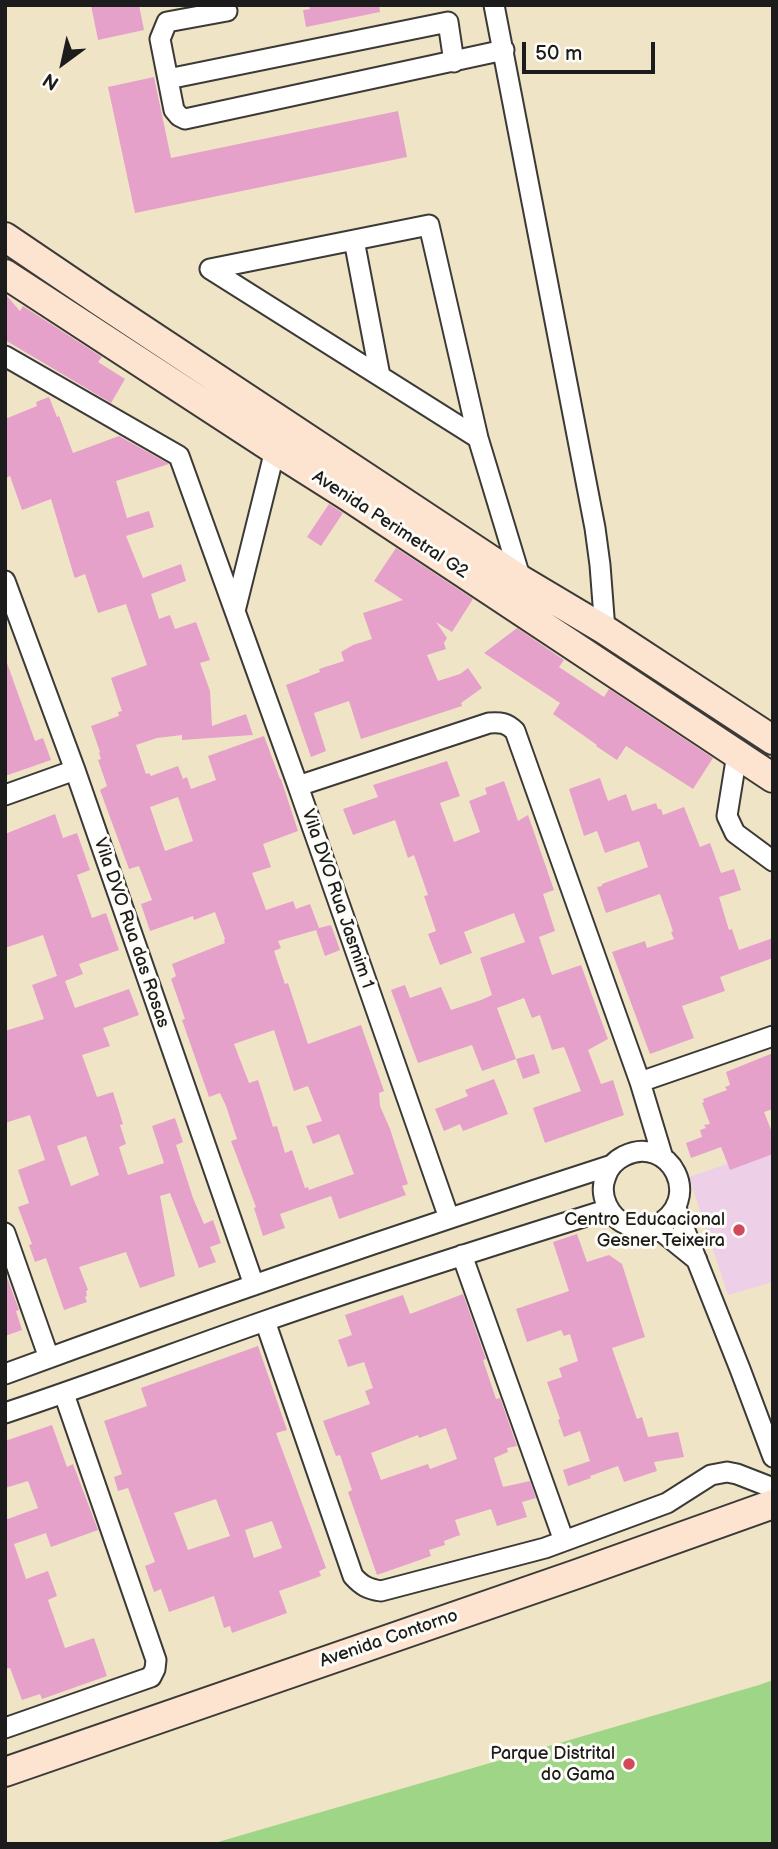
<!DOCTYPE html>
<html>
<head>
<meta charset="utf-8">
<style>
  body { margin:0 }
  #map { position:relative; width:778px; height:1849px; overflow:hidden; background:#f0e4c7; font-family:"Balsamiq Sans",sans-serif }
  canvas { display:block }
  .frame { position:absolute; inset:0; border:7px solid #1c1c1c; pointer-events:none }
  .north { position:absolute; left:28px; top:28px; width:70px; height:70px; -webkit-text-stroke:5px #fdfcf7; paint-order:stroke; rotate:213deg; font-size:19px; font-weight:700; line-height:28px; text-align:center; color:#1c1c1c }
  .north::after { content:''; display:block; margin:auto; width:24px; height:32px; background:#1c1c1c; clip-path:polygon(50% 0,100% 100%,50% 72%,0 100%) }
  .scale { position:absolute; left:522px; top:42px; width:133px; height:32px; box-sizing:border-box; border:4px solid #1c1c1c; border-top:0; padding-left:9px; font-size:21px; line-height:24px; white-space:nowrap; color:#1c1c1c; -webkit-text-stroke:5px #fdfcf7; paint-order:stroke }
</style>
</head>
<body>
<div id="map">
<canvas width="778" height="1849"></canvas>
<div class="frame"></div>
<div class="north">N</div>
<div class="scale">50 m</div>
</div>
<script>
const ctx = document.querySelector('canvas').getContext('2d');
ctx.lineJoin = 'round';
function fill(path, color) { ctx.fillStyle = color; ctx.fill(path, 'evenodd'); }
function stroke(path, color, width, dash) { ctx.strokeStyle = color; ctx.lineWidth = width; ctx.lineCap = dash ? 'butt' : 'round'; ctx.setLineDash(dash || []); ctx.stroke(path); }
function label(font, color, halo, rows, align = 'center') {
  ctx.font = font + ' "Balsamiq Sans",sans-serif'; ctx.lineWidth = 6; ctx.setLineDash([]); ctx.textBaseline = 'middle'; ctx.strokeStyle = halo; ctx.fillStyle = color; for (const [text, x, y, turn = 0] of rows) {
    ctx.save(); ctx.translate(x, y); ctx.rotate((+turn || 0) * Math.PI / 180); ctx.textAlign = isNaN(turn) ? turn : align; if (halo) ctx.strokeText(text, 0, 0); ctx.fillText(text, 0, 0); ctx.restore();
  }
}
const built = new Path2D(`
  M773 1148V1282L728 1295 689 1177Z`);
const green = new Path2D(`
  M773 1680V1844H211L759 1685Z`);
const building = new Path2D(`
  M91 5H139L144 30 98 40Z
  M309 5H379L380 12 306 27 303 10 310 9Z
  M154 77 171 158 398 111 407 157 135 213 108 87Z
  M5 294 20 311 23 306 102 357 98 362 125 379 111 403 5 340Z
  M49 397 57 417 59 416 73 453 119 436 169 464 116 481 127 518 149 511 154 527 126 536 143 578 181 564 186 581 151 594 159 619 170 615 175 629 196 622 210 660 200 663 210 691 212 726 246 714 253 735 182 740V735L157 738 136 745 146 774 149 773 151 776 178 766 183 779 187 777 191 789 216 780 208 756 264 736 280 779H281L298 831 263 844 271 867 252 873 266 910 293 901 296 909 310 904 319 928 331 925 340 950 325 956 316 930 278 941 281 948 274 951 285 984 288 983 308 1044 361 1025 384 1091 379 1093 380 1106 390 1129 408 1184 402 1186 406 1195 339 1219 331 1196 280 1214 285 1228 263 1236 254 1208 256 1207 231 1141 237 1139 226 1106 220 1093 209 1097 182 1020 185 1019 171 979 176 976 172 964 225 943 224 940 225 939 215 912 194 920 193 916 150 931 141 904 152 900 139 866 129 869 100 790 107 786 98 760 101 759 99 753 100 752 91 726 119 716 118 712 122 711 111 678 147 665 126 604 98 613 85 574 75 578 74 576 51 499 22 510 10 476 5 478V419L37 406 36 402ZM178 797 193 841 165 851 150 807ZM274 1030 294 1091 308 1086 322 1121 306 1126 313 1144 339 1134 354 1174 309 1190 308 1187 305 1188 292 1150 285 1153 277 1126 273 1127 258 1080 249 1083 234 1044Z
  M329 504 343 513 321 546 307 537Z
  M396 548 473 599 452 632 436 622 447 638 444 643 446 649 427 655 438 681 460 674 468 668 482 688 461 703 462 706 361 739 349 701 314 713 326 751 311 757 286 685 320 672 319 669 344 661 341 652 353 645 372 639 363 613 403 600 374 581Z
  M517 628 564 660 559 667 604 697 609 689 713 758 693 789 626 746 617 760 596 746 597 745 553 714 560 703 484 653Z
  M5 663H7L35 741 43 738 51 760 5 776Z
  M447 761 460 796 440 803 454 842 480 832 469 801 487 794 485 788 504 781 518 821 528 815 554 890 543 894 555 931 539 937 552 975 581 965 608 1039 588 1050 601 1084 613 1080 624 1115 545 1143 533 1108 581 1091 564 1047 552 1050 540 1015 532 1018 524 998 497 1008 516 1059 482 1071 472 1045 418 1063 391 990 405 985 410 998 441 987 451 1010 481 1000 492 995 480 958 525 942 514 913 464 932 472 953 440 965 428 934 436 931 424 896 428 895 414 855 408 858 395 820 353 835 343 809 378 797 373 785Z
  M600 778 608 801 626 794 632 811 656 803 658 809H661L663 815 684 807 700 847 710 843 721 873 734 869 741 890 719 897 729 930 732 929 739 950 773 938V958L720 977 725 991 682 1006 694 1038 650 1054 612 952 645 941 647 948 674 939 671 932 673 931 660 894 606 913 597 887 602 886V884L648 867 639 841 605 853 597 831 584 836 569 789Z
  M55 814 63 838 77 833 90 870 77 875 92 918 106 913 119 950 79 964 83 974 65 981 75 1008 129 989 139 1015 103 1028 110 1046 82 1055 97 1097 113 1092 123 1124 120 1125 126 1144 119 1147 128 1175 164 1163 152 1126 175 1118 183 1142 176 1145 193 1198 204 1224 213 1220 221 1243 210 1247 216 1262 199 1268 170 1193 160 1196 175 1276 140 1288 126 1252 79 1267 88 1290 86 1291 87 1296 85 1297 87 1302 64 1310 46 1258 35 1262 29 1245 32 1244 18 1207 29 1203 18 1170 45 1160 30 1115 5 1123V1031L44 1019 32 985 57 976 43 935 5 948V834ZM86 1136 99 1175 71 1186 57 1146Z
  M773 1053V1109L764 1112 773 1135V1154L730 1170 721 1147 691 1158 686 1143 702 1137 700 1130 706 1128 704 1125 710 1124 702 1103 704 1102 703 1099 727 1090 725 1087 730 1085 726 1072Z
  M534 1054 540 1073 523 1079 516 1059Z
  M494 1079 508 1114 463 1131 460 1124 444 1131 435 1109 468 1096 465 1090Z
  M577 1234 587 1262 609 1255 622 1264 645 1337 612 1348 637 1419 642 1417 648 1437 678 1432 684 1457 654 1462 657 1471 624 1482 618 1466 590 1476 591 1478 568 1486 563 1470 590 1461 580 1431 564 1437 558 1420 560 1419 547 1382 562 1377 559 1368 578 1361 570 1334 564 1336 561 1330 527 1342 516 1309 569 1291 553 1242Z
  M5 1272 19 1310 16 1311 22 1330 5 1336Z
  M463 1294 486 1359 483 1360 496 1399 500 1398 517 1446 507 1448 508 1452 494 1458 503 1487 530 1481 536 1498 522 1502 527 1517 497 1526 491 1509 455 1520 460 1535 444 1541 445 1545 429 1550 431 1556 377 1575 348 1492 352 1490 340 1455 336 1456 323 1421 370 1404 365 1391 373 1388 364 1362 348 1367 338 1340 352 1335 345 1315 403 1295 410 1314ZM446 1428 457 1459 430 1469 428 1464 381 1480 371 1453 418 1435 419 1438Z
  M258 1346 287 1430 276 1433 326 1568 319 1571 321 1576 279 1591 287 1613 232 1633 230 1626 224 1628 214 1596 169 1612 161 1589 154 1592 145 1566 155 1562 128 1488 118 1491 114 1477 122 1474 104 1421 147 1406 141 1388ZM216 1499 230 1536 188 1550 174 1513ZM272 1521 282 1548 254 1558 245 1530Z
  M52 1425 67 1467 73 1464 98 1530 51 1547 46 1533 14 1544 26 1579 48 1571 57 1596 48 1600 65 1648 94 1638 107 1676 42 1699 40 1694 22 1700 10 1668 5 1669V1520L38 1508 28 1481 5 1488V1441Z`);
const street = new Path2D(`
  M494 5 595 528 600 565 605 630
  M227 11 167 22 160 39 174 110 179 116 185 119 504 50
  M168 79 448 22 454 62
  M354 240 380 376
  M210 269 429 225 478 438 521 580
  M210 269 478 438
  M5 356 179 456 298 786
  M5 581 75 770 254 1285
  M235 611 275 450
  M737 754 727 816 735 833 773 861
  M5 795 75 770
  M640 1082 773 1036
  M676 1208 740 1369 773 1457
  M449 1218 298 786 489 723C501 722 507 723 515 731L640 1082 663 1158
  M655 1226C706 1200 669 1133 624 1156 616 1160 609 1167 606 1176 598 1195 609 1218 628 1225 637 1229 646 1227 655 1226L697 1260
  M5 1233 49 1358
  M265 1321 353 1576C362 1586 368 1589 381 1591L545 1548 564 1541 462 1255
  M5 1374C206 1300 408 1231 612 1165
  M5 1413C93 1384 179 1351 265 1321 379 1281 494 1245 609 1209
  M564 1541 667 1503 711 1475 727 1472 737 1474 773 1488
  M5 1728 151 1677 155 1669 156 1660 64 1394`);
const secondary = new Path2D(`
  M5 237 101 302 521 580 605 630 773 740
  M5 274 275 450 346 495 773 778
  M5 1772 577 1574 773 1504`);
const markers = [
  [739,1230,7,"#d1495b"],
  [629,1764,7,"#d1495b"]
];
const streetNames = [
  ["Avenida Perimetral G2",390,525,33],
  ["Vila DVO Rua Jasmim 1",337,899,71],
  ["Vila DVO Rua das Rosas",131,933,71],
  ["Avenida Contorno",389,1639,-19]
];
const poiNames = [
  ["Centro Educacional",725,1220],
  ["Gesner Teixeira",725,1241],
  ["Parque Distrital",615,1754],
  ["do Gama",615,1775]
];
fill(built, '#edd0e8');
fill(green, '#9fd587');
fill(building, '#e5a1ca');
stroke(street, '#3c3a36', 23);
stroke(secondary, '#3c3a36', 32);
stroke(street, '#fff', 19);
stroke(secondary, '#fde4d1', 28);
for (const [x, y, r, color] of markers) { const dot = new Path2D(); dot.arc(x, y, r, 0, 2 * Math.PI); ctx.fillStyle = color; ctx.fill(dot); stroke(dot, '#fdfcf7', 2.5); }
label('18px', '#1c1c1c', '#fdfcf7', streetNames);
label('18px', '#1c1c1c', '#fdfcf7', poiNames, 'right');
</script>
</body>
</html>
